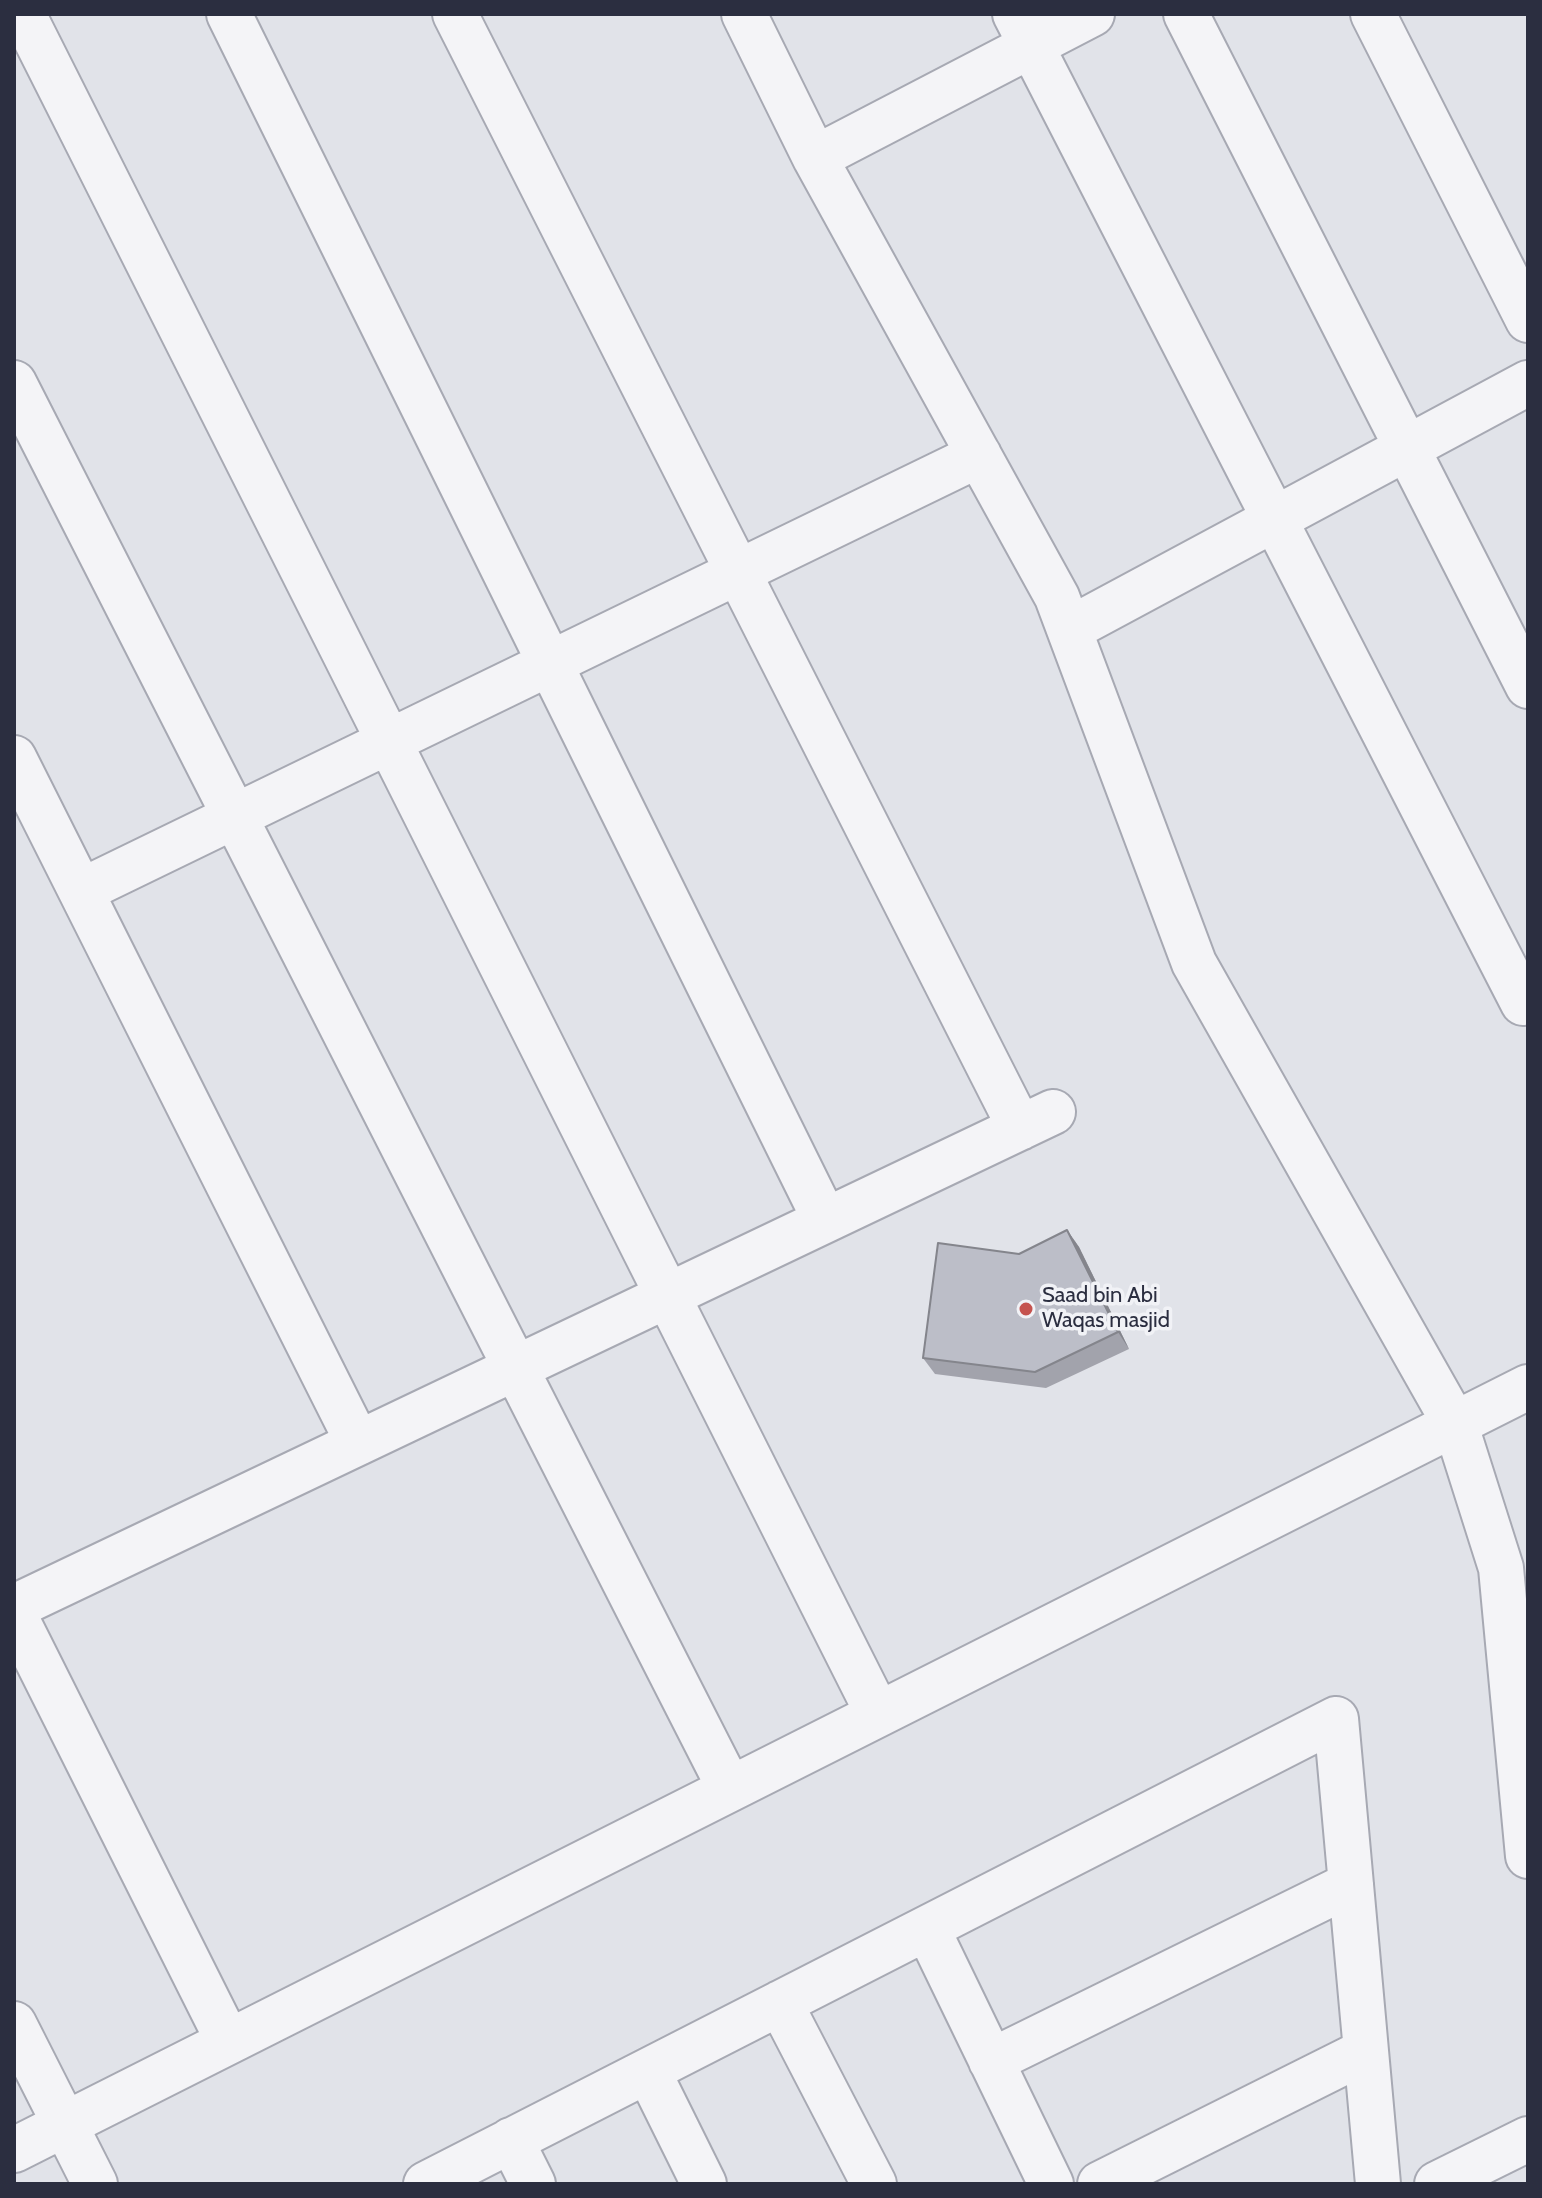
<!DOCTYPE html>
<html>
<head>
<meta charset="utf-8">
<style>
  body { margin:0 }
  #map { position:relative; width:1542px; height:2198px; overflow:hidden; background:#e1e3e9; font-family:Cabin,sans-serif }
  canvas { display:block }
  .frame { position:absolute; inset:0; border:16px solid #2b2e40; pointer-events:none }
</style>
</head>
<body>
<div id="map">
<canvas width="1542" height="2198"></canvas>
<div class="frame"></div>
</div>
<script>
const ctx = document.querySelector('canvas').getContext('2d');
ctx.lineJoin = 'round';
function stroke(path, color, width, dash) { ctx.strokeStyle = color; ctx.lineWidth = width; ctx.lineCap = dash ? 'butt' : 'round'; ctx.setLineDash(dash || []); ctx.stroke(path); }
function fill(path, color) { ctx.fillStyle = color; ctx.fill(path, 'evenodd'); }
function label(font, color, halo, rows, align = 'center') {
  ctx.font = font + ' Cabin,sans-serif'; ctx.lineWidth = 7; ctx.setLineDash([]); ctx.textBaseline = 'middle'; ctx.strokeStyle = halo; ctx.fillStyle = color; for (const [text, x, y, turn = 0] of rows) {
    ctx.save(); ctx.translate(x, y); ctx.rotate((+turn || 0) * Math.PI / 180); ctx.textAlign = isNaN(turn) ? turn : align; if (halo) ctx.strokeText(text, 0, 0); ctx.fillText(text, 0, 0); ctx.restore();
  }
}
const minor = new Path2D(`
  M23 14 878 1714
  M229 14 825 1220
  M455 14 1020 1128
  M744 14 815 158 1057 597 1194 963 1456 1426 1501 1568 1528 1856
  M1015 14 1523 1003
  M1186 14 1528 686
  M1373 14 1528 320
  M815 158 1092 14
  M14 383 730 1789
  M1070 629 1528 383
  M14 758 358 1443
  M81 891 979 455
  M14 1607 1053 1112
  M14 1614 228 2041
  M927 1928 1051 2184
  M780 2003 874 2184
  M14 2024 95 2184
  M991 2061 1351 1884
  M648 2071 704 2184
  M511 2140 533 2184
  M14 2150 1528 1387
  M426 2184 1336 1719 1378 2184
  M1100 2184 1366 2051
  M1437 2184 1528 2139`);
const wall = new Path2D(`
  M1067 1230 1079 1247 1129 1349 1046 1388 935 1374 923 1358Z`);
const shadedWall = new Path2D(`
  M1067 1230 1079 1247 1129 1349 1118 1332Z`);
const building = new Path2D(`
  M1067 1230 1118 1332 1035 1372 923 1358 938 1243 1019 1254Z`);
const markers = [
  [1026,1309,8,"#c5534f"]
];
const poiNames = [
  ["Saad bin Abi",1042,1296],
  ["Waqas masjid",1042,1321]
];
stroke(minor, '#a7a9b3', 48);
stroke(minor, '#f4f4f7', 44);
fill(wall, '#a2a3ac');
fill(shadedWall, '#84858c');
fill(building, '#bcbec8');
stroke(building, '#84858c', 2);
for (const [x, y, r, color] of markers) { const dot = new Path2D(); dot.arc(x, y, r, 0, 2 * Math.PI); ctx.fillStyle = color; ctx.fill(dot); stroke(dot, '#f1f2f6', 3); }
label('22px', '#2b2e40', '#f1f2f6', poiNames, 'left');
</script>
</body>
</html>
